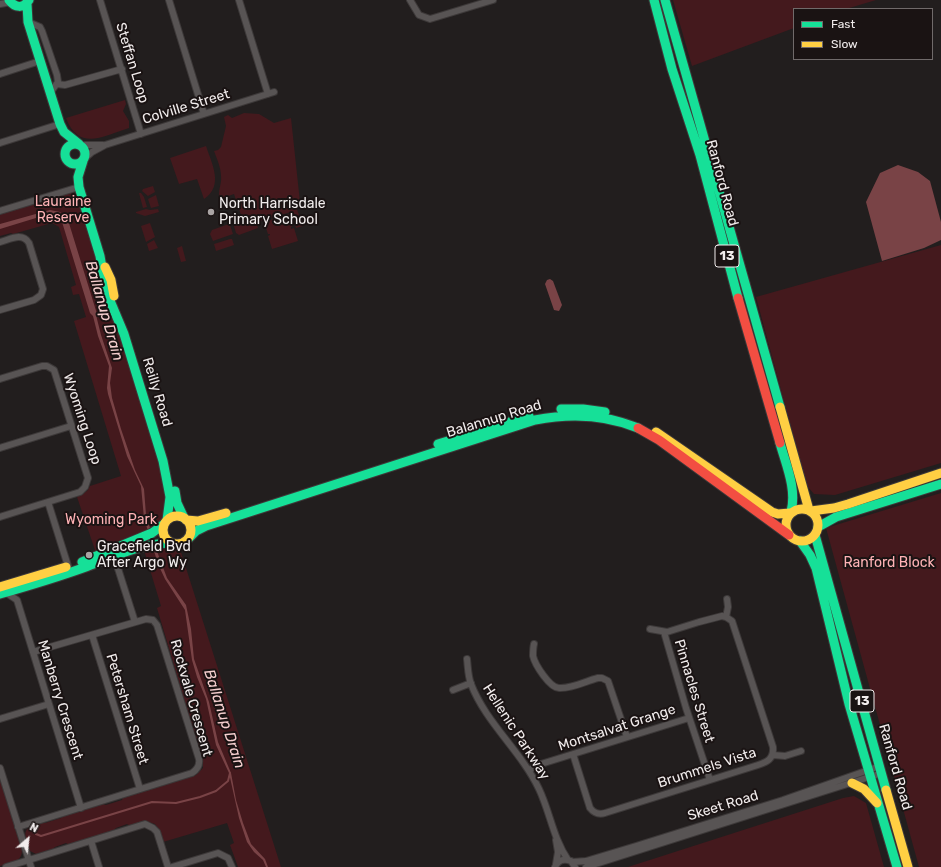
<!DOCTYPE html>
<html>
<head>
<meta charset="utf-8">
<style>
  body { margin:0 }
  #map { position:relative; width:941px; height:867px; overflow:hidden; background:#221e1e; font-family:Rubik,sans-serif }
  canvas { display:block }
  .legend { position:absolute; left:793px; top:8px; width:140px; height:52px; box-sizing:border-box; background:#1a1313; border:1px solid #706a6a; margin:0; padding:5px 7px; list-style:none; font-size:12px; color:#f1ecec }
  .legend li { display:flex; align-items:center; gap:8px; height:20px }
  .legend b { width:20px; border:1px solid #706a6a }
  .north { position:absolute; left:8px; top:819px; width:40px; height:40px; -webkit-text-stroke:3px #1a1313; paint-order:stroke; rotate:28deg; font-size:11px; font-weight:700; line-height:16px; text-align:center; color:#f1ecec }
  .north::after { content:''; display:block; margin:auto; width:14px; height:18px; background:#f1ecec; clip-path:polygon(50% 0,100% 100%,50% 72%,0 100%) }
</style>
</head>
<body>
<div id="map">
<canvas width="941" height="867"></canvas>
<ul class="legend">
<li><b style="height:5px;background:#16e098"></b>Fast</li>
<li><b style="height:5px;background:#ffcf43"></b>Slow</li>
</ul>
<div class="north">N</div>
</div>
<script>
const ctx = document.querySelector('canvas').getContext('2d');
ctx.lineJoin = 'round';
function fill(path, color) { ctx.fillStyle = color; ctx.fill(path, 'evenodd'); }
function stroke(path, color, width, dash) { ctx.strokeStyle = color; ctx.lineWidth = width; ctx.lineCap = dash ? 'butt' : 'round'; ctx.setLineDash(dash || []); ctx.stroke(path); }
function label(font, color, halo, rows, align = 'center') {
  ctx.font = font + ' Rubik,sans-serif'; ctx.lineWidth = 4; ctx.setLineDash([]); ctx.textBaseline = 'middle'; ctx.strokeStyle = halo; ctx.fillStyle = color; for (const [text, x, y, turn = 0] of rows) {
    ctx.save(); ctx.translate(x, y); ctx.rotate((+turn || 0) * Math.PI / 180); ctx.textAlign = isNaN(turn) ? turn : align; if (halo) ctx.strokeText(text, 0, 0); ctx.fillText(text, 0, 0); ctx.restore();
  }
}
const green = new Path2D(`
  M673 0H876L846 9H794V28L692 66Z
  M125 100 126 104 123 111 129 121V128C103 136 79 152 66 118Z
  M244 113 259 114 274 123 291 118 300 202 295 204 303 226 296 228 291 212 260 221H258L255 214 242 218 234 194 220 199C217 191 222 185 221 176 221 168 217 159 214 151L218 150 221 147 226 126 224 117 228 115 232 118Z
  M206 146C212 164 224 186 204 199L197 179 179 184 170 158Z
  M153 186 155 192 148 196 142 191 143 189Z
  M72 192 75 193 79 198 167 487 164 518 158 528 96 553 77 497 79 495 87 491 90 486 121 476 74 321 86 317 79 294 73 295 71 287 76 285 59 227 52 223 13 234 11 233 0 236V213Z
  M139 193H141L144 197 147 207 143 208Z
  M156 195 159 206 151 208 148 199Z
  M146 209 150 210 158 209 159 212 145 216 136 213V212Z
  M289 214 293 226 291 227V229L294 228 298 241 272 249 268 236 270 235V234H268L264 222Z
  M254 216 258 228 239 235 236 233 233 223Z
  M150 223 155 237 146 242 141 226Z
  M229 224 230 225 233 234 213 241 210 234 212 230Z
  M230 239H232L234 245 216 251 214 244Z
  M154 240 158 248 149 251 147 244Z
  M941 245V463L835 495 814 494 807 486 756 297Z
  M182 246 186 261 181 262 177 248Z
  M941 493V867H919L826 528Z
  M156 546H163L180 549 281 867H238L230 845 234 843 227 823 163 842 160 832 155 824 145 821 130 826 127 824 116 828 114 830 69 845 66 843 55 847 53 849 36 854 28 850C24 830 22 829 42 822L45 823 61 818 63 816 103 804 106 805 122 800 123 797 196 775 203 768V763L157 608 161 606 144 550Z
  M0 782H2L22 850C22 863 10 863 0 866Z
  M854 796 866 803 884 867H628L843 798Z`);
const water = new Path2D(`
  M898 165 918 172 930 181 941 222V240L924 248 882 261 866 202 880 173Z
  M50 210 60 212 68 220 97 314 96 315 101 335 112 368 110 383 112 398 121 429 135 470 144 489 146 515 158 554 167 578 186 605 191 629 194 659 209 702 218 742 231 773 236 800 243 823 251 844 265 859 268 867H266L263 860 254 852 247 842 239 818 229 773 216 745 206 699 197 677 192 660 185 610 165 579 158 564 144 518 141 486 127 456 108 394 107 388 109 366 98 336 93 316 90 313 62 222 56 215 49 214 0 229V224Z
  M550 279 553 281 562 305 559 311 554 310 545 284 547 280Z`);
const stream = new Path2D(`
  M36 834 41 836 152 802 176 803 200 797 216 791 228 781 230 773`);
const street = new Path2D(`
  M100 0 141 134
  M169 0 204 114
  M239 0 268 94
  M410 0 419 15 430 19 493 0
  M0 4 11 2
  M28 22 40 27 42 31 57 75 58 82 50 93
  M0 74 40 61
  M57 84 65 85 122 69
  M0 143 60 124
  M81 145H103
  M84 159 92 152 105 145 274 92
  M0 211 79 187
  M0 242C11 239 22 232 29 243L43 289 41 295 34 300 0 310
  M0 379 42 366H47L54 370 88 478 85 487 80 492 0 517
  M0 448 71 426
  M48 502 68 566
  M114 556 135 622
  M5 592 17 600 81 808
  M726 617 728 607 727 599
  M664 632 686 708 710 780
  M92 635 140 789
  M534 644C533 648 533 652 533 656 535 665 550 688 559 688 572 689 586 681 598 678H602L608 681 627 737
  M467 659C468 668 468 676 471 684 486 723 521 751 539 789 550 812 553 838 568 860
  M453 690 471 683
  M0 719 49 704
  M573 754 590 808C594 813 598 815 605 813L758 765C767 762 774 759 773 747L732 621 726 617 722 616 699 622 667 632 650 629
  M773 755 785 756 801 751
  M0 768 31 867
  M529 770 541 764 689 718
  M18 827 192 773C198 769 200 765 199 759L157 625 153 620 146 619 33 652
  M556 840 558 852 556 864
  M91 841 99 867
  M572 862 586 861 636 846 783 800 880 766
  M6 867 145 824 153 828 157 832 168 867
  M172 867 218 853 228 858 232 867
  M555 867C558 860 564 858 571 861L575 867
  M586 867 882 773`);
const fast = new Path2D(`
  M9 0C15 8 23 9 29 0
  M654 0 672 69 700 155 738 298
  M665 0 780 407
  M27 4 28 22 60 124 64 132 79 144
  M65 154a10 10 0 1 1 20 0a10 10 0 1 1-20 0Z
  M83 161 78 177 79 187 100 256 104 279 111 303 124 334 163 461 170 497 167 520
  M561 409H583L605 412
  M780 443C786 465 797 489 791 512
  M438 444 529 416
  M175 491 177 503 184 518
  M818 527 836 517 941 484
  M815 535 886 790
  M188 539 196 531 206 526 535 420C571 413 604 414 638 428
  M800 541 810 555 816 568 849 704 897 867
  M82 562 152 533 164 524
  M0 594C28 586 55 578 83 568 113 557 138 544 171 543`);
const slow = new Path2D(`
  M105 267 111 280 114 296
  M780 407 809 510
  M656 432 772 512 778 514 790 513
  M786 525a16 16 0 1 1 32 0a16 16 0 1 1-32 0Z
  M811 511 834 508 848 504 941 473
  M163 530a14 14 0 1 1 28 0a14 14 0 1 1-28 0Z
  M186 520 198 521 226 513
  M0 587 66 567
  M852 783 864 789 877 803
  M886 790 908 867`);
const jam = new Path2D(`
  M738 298 780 443
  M638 428 659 440 789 535`);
const markers = [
  [211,212,4,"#a9a4a4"],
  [89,555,4,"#a9a4a4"]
];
const shields = [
  [727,256,24],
  [862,701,24]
];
const shieldNames = [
  ["13",727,256],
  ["13",862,701]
];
const streetNames = [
  ["Steffan Loop",132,63,73],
  ["Colville Street",186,107,-17],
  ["Ranford Road",722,183,75],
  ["Reilly Road",157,392,73],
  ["Wyoming Loop",82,419,72],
  ["Balannup Road",494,419,-17],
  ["Pinnacles Street",694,691,73],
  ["Rockvale Crescent",191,698,74],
  ["Manberry Crescent",60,700,73],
  ["Petersham Street",127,709,73],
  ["Montsalvat Grange",617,728,-18],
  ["Hellenic Parkway",516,732,57],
  ["Ranford Road",895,767,74],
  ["Brummels Vista",707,768,-18],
  ["Skeet Road",723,806,-17]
];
const parkNames = [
  ["Lauraine",63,202],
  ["Reserve",63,218],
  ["Wyoming Park",111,520],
  ["Ranford Block",889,563]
];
const poiNames = [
  ["North Harrisdale",219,204],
  ["Primary School",219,220],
  ["Gracefield Bvd",97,547],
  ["After Argo Wy",97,563]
];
const waterNames = [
  ["Ballanup Drain",104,311,74],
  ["Ballanup Drain",224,719,72]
];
fill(green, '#44191d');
fill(water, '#794346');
stroke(stream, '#794346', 2);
stroke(street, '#3d3939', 8);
stroke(fast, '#3d3939', 11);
stroke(slow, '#3d3939', 11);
stroke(jam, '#3d3939', 11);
stroke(street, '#585454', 6);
stroke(fast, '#16e098', 9);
stroke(slow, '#ffcf43', 9);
stroke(jam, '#f24e42', 9);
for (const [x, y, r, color] of markers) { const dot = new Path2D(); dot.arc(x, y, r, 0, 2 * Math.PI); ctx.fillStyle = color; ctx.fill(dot); stroke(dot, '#1a1313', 1.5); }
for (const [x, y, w] of shields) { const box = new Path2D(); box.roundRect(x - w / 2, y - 11, w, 22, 3); ctx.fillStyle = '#1a1313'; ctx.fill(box); stroke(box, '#f1ecec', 1); }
label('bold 13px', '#f1ecec', null, shieldNames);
label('14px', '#f1ecec', '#1a1313', streetNames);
label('14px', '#feb2b5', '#1a1313', parkNames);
label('14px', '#f1ecec', '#1a1313', poiNames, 'left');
label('italic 15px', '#f6cfcf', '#1a1313', waterNames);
</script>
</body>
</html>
